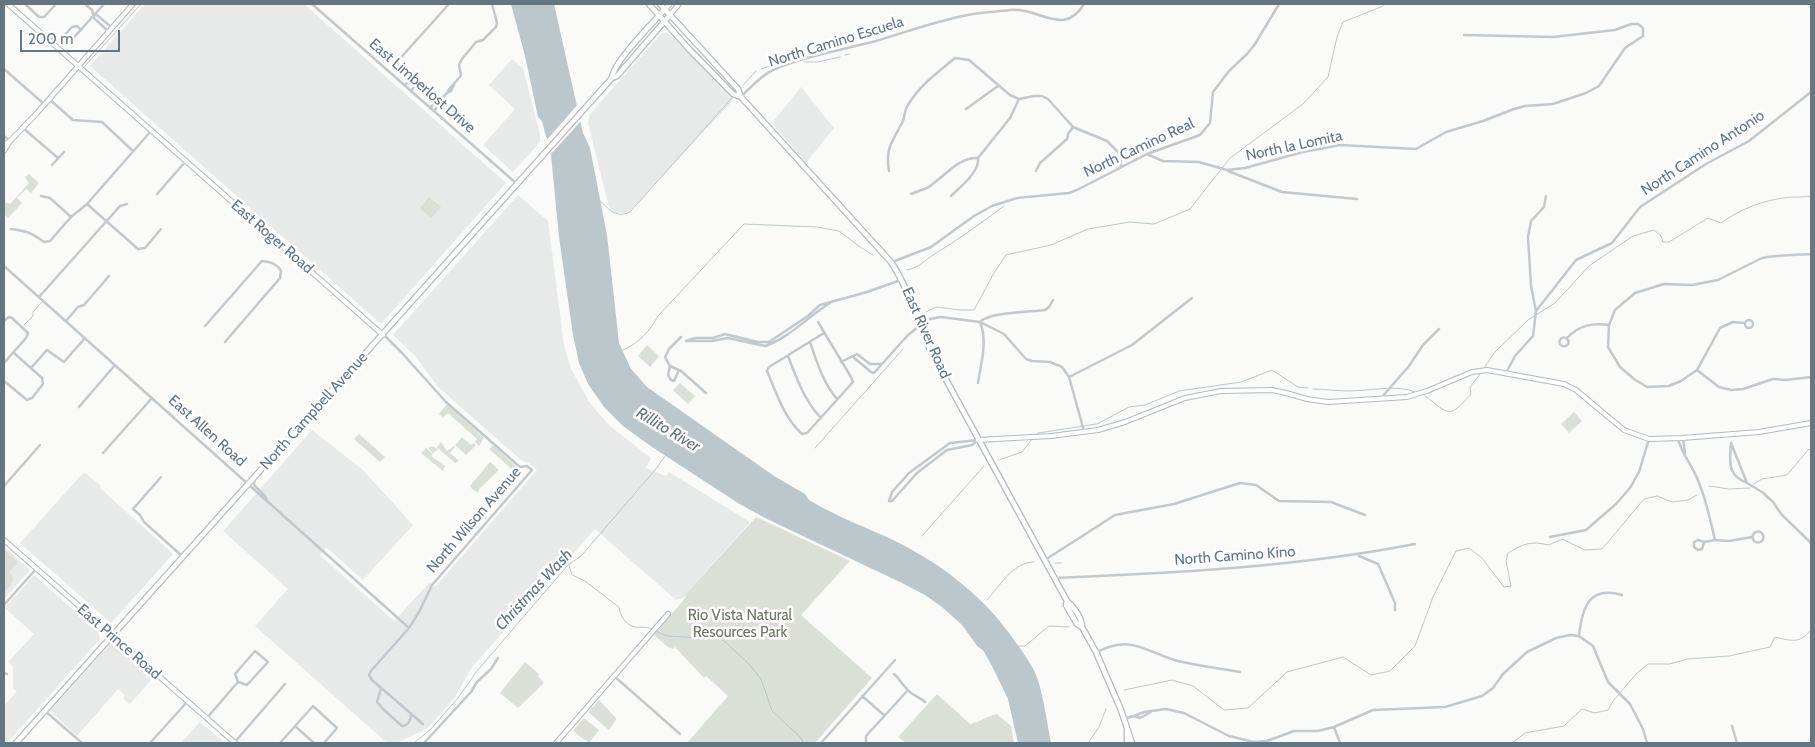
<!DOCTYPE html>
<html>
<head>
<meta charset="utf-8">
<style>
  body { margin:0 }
  #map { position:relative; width:1815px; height:747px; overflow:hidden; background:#fafaf8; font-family:Cabin,sans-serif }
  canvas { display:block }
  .frame { position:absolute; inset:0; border:5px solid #657683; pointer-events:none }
  .scale { position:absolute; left:20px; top:30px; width:100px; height:22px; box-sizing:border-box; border:2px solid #657683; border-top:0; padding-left:6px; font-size:15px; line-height:18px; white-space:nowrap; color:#657683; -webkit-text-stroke:4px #fff; paint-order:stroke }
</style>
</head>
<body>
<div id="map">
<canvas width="1815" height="747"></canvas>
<div class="frame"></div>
<div class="scale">200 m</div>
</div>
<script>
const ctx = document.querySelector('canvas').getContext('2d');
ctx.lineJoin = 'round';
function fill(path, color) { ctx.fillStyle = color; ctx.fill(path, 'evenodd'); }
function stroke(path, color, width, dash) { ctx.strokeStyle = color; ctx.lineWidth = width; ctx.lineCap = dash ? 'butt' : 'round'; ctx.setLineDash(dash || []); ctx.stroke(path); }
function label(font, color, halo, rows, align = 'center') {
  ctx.font = font + ' Cabin,sans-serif'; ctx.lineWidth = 5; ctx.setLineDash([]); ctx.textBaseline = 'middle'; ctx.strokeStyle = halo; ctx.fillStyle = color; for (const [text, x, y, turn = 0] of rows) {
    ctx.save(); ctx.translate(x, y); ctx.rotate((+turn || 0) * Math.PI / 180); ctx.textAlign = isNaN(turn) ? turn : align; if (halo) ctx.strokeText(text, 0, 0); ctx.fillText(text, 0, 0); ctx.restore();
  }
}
const built = new Path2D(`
  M145 4H304L506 183 381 324 90 66Z
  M662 33 670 34 733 100 629 212 616 213 609 207 588 123 589 115Z
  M512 59 523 68 540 134V142L513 172 483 145 515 109 489 85Z
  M801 87 834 128 806 163 772 123Z
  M518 195 548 221 564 345 571 369 590 403 610 426 651 458 646 468 666 476 669 472 750 522 685 595 686 597 676 600 595 529 472 667 455 697 428 728 397 743H387L255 626 288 589 223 531 312 430 363 470 413 525 363 580 326 547 320 555 394 621 429 583 435 587 537 470 529 463 521 460 438 387 416 357 393 335Z
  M84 472 101 486 100 488 173 554 111 623 20 543Z
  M4 547 30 570 4 599Z
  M34 575 98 632 100 639 7 743 4 740V706L17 691 13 689V667L8 662 34 634 5 608Z
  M112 642 153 678 130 704 123 698 125 695 118 689 77 736 50 711Z
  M200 722 225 743H181Z`);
const green = new Path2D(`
  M29 174 39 183 31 193 26 189 17 198 22 203 8 218 4 214V202L10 204 29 183 25 177Z
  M429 197 441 207 431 218 420 208Z
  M647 345 659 356 650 367 638 356Z
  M680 383 695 396 688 404 673 390Z
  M447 404 484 438 479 446 475 442 477 439 448 413 443 417 439 414Z
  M1574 412 1582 421 1569 433 1561 424Z
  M359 434 385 457 380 462 354 439Z
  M462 437 471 445 474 443 476 445 466 455 455 445Z
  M441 442 447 451 454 446 455 447 450 453 459 461 455 463 439 449 433 453 428 448 432 446 438 449 437 447Z
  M493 445 518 468 515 472 489 449Z
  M426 448 433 454 431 456 445 466 443 471 421 453Z
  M490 462 499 470 479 489 478 493 472 489 470 486Z
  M756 517 850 561 801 615 872 678 815 743H687L728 696 706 676 704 678 675 647 673 649 668 647 654 635 686 597 685 595Z
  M4 549 18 562 9 572 14 579 4 593Z
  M525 662 539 674 538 676 544 683 518 708 500 693Z
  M937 694 970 724C981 722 986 716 997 714L1011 726 1014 743H906L898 737Z
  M599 700 616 718V720L609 730 588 712Z
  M584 718 599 730 589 743 573 731Z`);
const water = new Path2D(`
  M511 4H554L583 133 590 148 607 235 619 343 631 369 647 387 774 476 805 494 809 500C834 515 862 526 889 538 937 561 981 593 1012 637 1021 650 1033 665 1038 680 1044 700 1047 722 1051 743H1018L1008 699 993 668 983 650 978 647 962 625 942 607 925 595 902 583 767 519 738 503 652 447 623 426 604 407 588 384 579 363 573 335 559 237 551 155 542 121 538 117 525 56Z`);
const pier = new Path2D(`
  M579 103 583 119 549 156 545 142Z`);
const stream = new Path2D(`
  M845 55 850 54
  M804 62H818L840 57
  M85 66 141 4
  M761 69 788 60
  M743 85 756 71
  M598 199C609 208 614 219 630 212L732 98
  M907 270C918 268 924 261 933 255 958 240 981 223 1004 206
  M926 312 936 307 961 310H974L994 273 1006 255 1051 245 1088 229 1130 222 1154 224 1190 209 1230 158 1303 104 1328 77 1337 37 1343 22 1381 7 1385 4
  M24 325 33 316V312L43 301
  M623 350C638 344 650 331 658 316L744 224 817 227 839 231 860 247 873 255
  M1484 368 1495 352 1528 320 1555 303 1589 266 1633 236 1654 230 1661 236 1663 242H1669L1708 218 1721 223C1739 210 1761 201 1783 198 1793 196 1803 198 1811 196
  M1313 389C1325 389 1337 391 1349 391 1368 391 1399 384 1415 392
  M1425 396C1450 415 1449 419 1471 394L1470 387 1480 374
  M1036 435 1038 433 1097 424 1129 407 1145 405 1179 391 1241 382 1272 370 1298 387 1308 388
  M815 448 903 349
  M999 460 1022 452 1033 438
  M1754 484 1762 479 1787 475 1809 449 1811 450
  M1709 486 1729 489 1750 488
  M922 536 984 466
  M1055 563H1061
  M569 566 572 575 585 581 619 607C620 615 625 625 635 627 641 628 645 626 652 629
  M987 600C1000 586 1013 562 1034 562
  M655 631 667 636 701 638 709 635 717 636 723 640 749 664 761 679 772 711 801 738 803 743
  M1017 646H1025L1049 626 1069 627
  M1124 690 1172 680 1193 686 1224 710 1248 708 1287 672 1343 657 1371 675 1390 671 1415 646 1433 597 1456 551 1469 548 1482 558 1504 587 1511 586 1506 561 1508 553C1524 543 1532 541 1549 545L1562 539 1585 550 1602 549 1644 499 1657 496 1672 502 1688 500 1697 495
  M414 743 430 730 458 698 477 671 568 565 581 556 655 470 666 455
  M1088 743 1099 727 1106 709
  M1512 743 1525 733 1564 726 1582 709 1595 713 1608 710 1613 701 1637 673 1648 664H1670L1687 659 1729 656 1770 647 1775 637C1791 641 1800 644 1811 630`);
const street = new Path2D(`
  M25 4 39 17H44L56 4
  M85 4 92 10 94 18 108 31
  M312 4 517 184
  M95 15H97L111 27
  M81 30 77 26 72 27 63 37V40L69 43 104 4
  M4 69 44 104
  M405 85 412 77
  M454 85 451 91 447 93C450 86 457 82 461 75L459 65 462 59 476 42 483 40 496 27 497 23 492 4
  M411 91 418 82 396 63 449 4
  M741 97C750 88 760 76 773 70 805 56 842 50 876 41 906 32 936 21 968 15 981 12 996 12 1010 10 1039 7 1064 38 1084 4
  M49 99 73 120 102 122 133 151
  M441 99 447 93
  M430 108 437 101 441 99 440 103 434 111
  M966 109 998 86
  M23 128 58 158
  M4 136 10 141
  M1147 154 1163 161 1199 162 1227 170 1245 168 1303 152 1340 145 1416 149 1446 132 1483 121 1514 109 1525 106 1553 104 1586 93 1599 86 1625 48 1643 36V28L1638 24H1631L1615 30 1553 37 1464 35
  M978 158 1010 118 1019 99
  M52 165 64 152
  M889 171C885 149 892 142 902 123 905 118 904 110 908 105 919 86 938 72 955 58L969 60 1010 95 1019 99 1034 96H1042L1048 99 1073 127 1107 141 1118 152 1121 159V167
  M1036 171 1040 163 1067 139 1068 134 1073 127
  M1228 171 1282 192 1357 199
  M157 194 186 161
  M911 194C916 192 922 190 927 188 944 178 957 157 978 158
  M41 196 50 198 71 217
  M951 196C960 187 980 172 978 158
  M87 204 138 249 145 248 161 229
  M11 229C27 231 32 233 44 242L50 241 71 217 87 204 151 131
  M892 262 931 247 974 216 992 206 1017 198 1069 193 1077 190 1147 154 1200 135 1210 123 1213 92 1229 71 1247 54 1255 44 1279 4
  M4 266 409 628 419 612 432 585 532 470 527 466 520 467 446 402 402 353 384 335
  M39 297 120 206 127 204
  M1536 311 1531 286 1528 237 1531 221 1544 207 1546 196
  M1745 324a4 4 0 1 1 8 0a4 4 0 1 1-8 0Z
  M4 321 9 317 12 318 28 333 26 338 4 363
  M66 321 78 307 84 305 109 276
  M919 321 941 317 980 322 1004 334 1026 359 1032 361 1050 362 1062 367 1069 377 1084 431
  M818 322 851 377 853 382 807 433 802 434C784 418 776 392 767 371L769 367 824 333
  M980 322C989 312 1030 312 1045 310L1049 307 1053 300
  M1745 323 1733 322 1720 328 1697 370 1681 381 1669 386 1647 387 1634 379 1620 367 1608 347 1609 325 1615 310 1635 293 1664 284 1692 285 1718 280 1762 258C1779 255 1794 255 1811 254
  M205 326 262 261C270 262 276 263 281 271L280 278 225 342
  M1559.5 342a4.5 4.5 0 1 1 9 0a4.5 4.5 0 1 1-9 0Z
  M1567 338C1579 325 1592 323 1609 325
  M686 341 695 338H713L725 334 758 342H769L808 316 820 305 867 292 901 280
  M688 341H712L728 338 765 346C789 338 809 316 830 303
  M810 342C817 362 823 383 837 399
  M788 356C797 379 804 400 821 418
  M852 356 871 372 874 373 907 336 919 326
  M841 362 857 354 870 364H881
  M670 366 681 371 706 393
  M670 366 665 357 669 349 681 337
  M670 366 668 375 671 380 674 381 679 370
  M31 368 47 350 64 362 85 338
  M1697 370 1719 387 1731 390 1743 389 1773 379 1786 380 1811 377
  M1506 373 1515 356 1533 336 1536 311 1576 260 1612 243 1640 207 1706 164 1749 141 1811 92
  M1069 377 1132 345 1192 298
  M4 381 27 400 32 398 43 384 42 378 14 353
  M978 383C981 362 988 342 980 322
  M1381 398 1409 366 1423 345 1439 329
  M79 407 115 365
  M1683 438 1685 454
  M1678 439C1682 454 1691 464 1697 478 1706 498 1710 519 1715 540
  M1731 443 1747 483C1726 474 1730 462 1731 443Z
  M103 453 152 398
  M161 477 133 509 140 515 144 522 182 556
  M255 478 254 485 265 496 267 500
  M1747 483 1762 492 1773 502 1782 515 1811 543
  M4 486 40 445
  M889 501 892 492 909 473 950 443 978 440
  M890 501H892L917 473 947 450 972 445 977 441
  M1752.5 537a5.5 5.5 0 1 1 11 0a5.5 5.5 0 1 1-11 0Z
  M1550 537 1586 530 1616 504 1630 488 1639 472 1649 439
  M1704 542 1702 549 1698 550 1694 547V542L1698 540 1704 542 1715 540 1729 541 1752 537
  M1359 556 1378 564 1395 603V610
  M1045 560 1115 515 1174 504 1240 483 1256 485 1279 501 1331 502 1365 515
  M1055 578C1176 573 1296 567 1415 544
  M4 605 36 569
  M409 628 371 671 369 675 372 680 423 724
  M1579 636C1582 608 1589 585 1622 595
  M255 651 268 662 247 685 238 682 235 674Z
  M1097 652C1132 634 1145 652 1178 661 1198 666 1219 668 1240 672
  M4 673 7 674
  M894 674C900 679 902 685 908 690 913 696 920 697 925 702
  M614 676 680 734
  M381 688 377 702 383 709 402 726C409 725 410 721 411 715
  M862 696 884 715
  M45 711 82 743
  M1151 712 1140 718 1134 716 1144 712 1166 709 1184 713 1229 736 1254 742 1267 741 1294 731H1318L1334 727 1373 710 1445 707 1482 696 1493 688 1503 674 1527 652 1556 638 1570 635 1579 636 1593 646 1608 682 1630 704 1643 729 1647 743
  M206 719 238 682
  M1124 719 1134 716
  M295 726 314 743
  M1732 726 1737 743
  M1334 727 1340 743
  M150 743 187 702
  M234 743 285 684
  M280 743 313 706 337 728 324 743
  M424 743 471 692 477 682 491 669 498 658
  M821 743 895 660
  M866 743V736L908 690`);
const secondary = new Path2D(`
  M8 4 383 335
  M665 9 670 4
  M670 15 679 4
  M4 145 10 141 37 113 133 4
  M4 151 10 141
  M978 440 1051 436 1098 430 1125 422 1185 398 1221 391 1272 390 1286 393 1307 399 1328 402 1407 397 1427 391 1472 372 1487 370 1564 384 1576 390 1624 430 1649 439 1682 438 1759 432 1811 423
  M4 540 235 743
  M556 743 668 614`);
const primary = new Path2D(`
  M649 4 688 48 733 94 741 97
  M660 4 738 89 741 97 891 262C910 291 918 323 932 354L1067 601C1074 607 1082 618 1082 627L1077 624 1066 605 1067 601
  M612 78C613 62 653 23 665 9
  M1082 627 1096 652 1121 710 1132 743
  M16 743 612 78 617 76 670 15
  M1127 743V731`);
const streetNames = [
  ["North Camino Escuela",836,42,-17],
  ["East Limberlost Drive",422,86,41],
  ["North la Lomita",1294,146,-12],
  ["North Camino Real",1139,148,-25],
  ["North Camino Antonio",1703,153,-33],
  ["East Roger Road",272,237,41],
  ["East River Road",926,333,66],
  ["North Campbell Avenue",314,411,-48],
  ["East Allen Road",207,431,42],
  ["North Wilson Avenue",474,520,-49],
  ["North Camino Kino",1235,556,-4],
  ["East Prince Road",119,642,41]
];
const parkNames = [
  ["Rio Vista Natural",740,616],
  ["Resources Park",740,633]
];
const waterNames = [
  ["Rillito River",668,430,31],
  ["Christmas Wash",534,590,-47]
];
fill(built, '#e8e9e9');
fill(green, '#dadfd7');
fill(water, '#bbc7cb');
fill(pier, '#fafaf8');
stroke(stream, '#bbc7cb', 1);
stroke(secondary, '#b3babf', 6);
stroke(primary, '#b5babe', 7);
stroke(street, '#c3c8cc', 2.5);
stroke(secondary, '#fff', 4);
stroke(primary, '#fff', 4.5);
label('15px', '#657683', '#fff', streetNames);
label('15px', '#687a64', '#fff', parkNames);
label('italic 16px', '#60757c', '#fff', waterNames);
</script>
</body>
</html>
